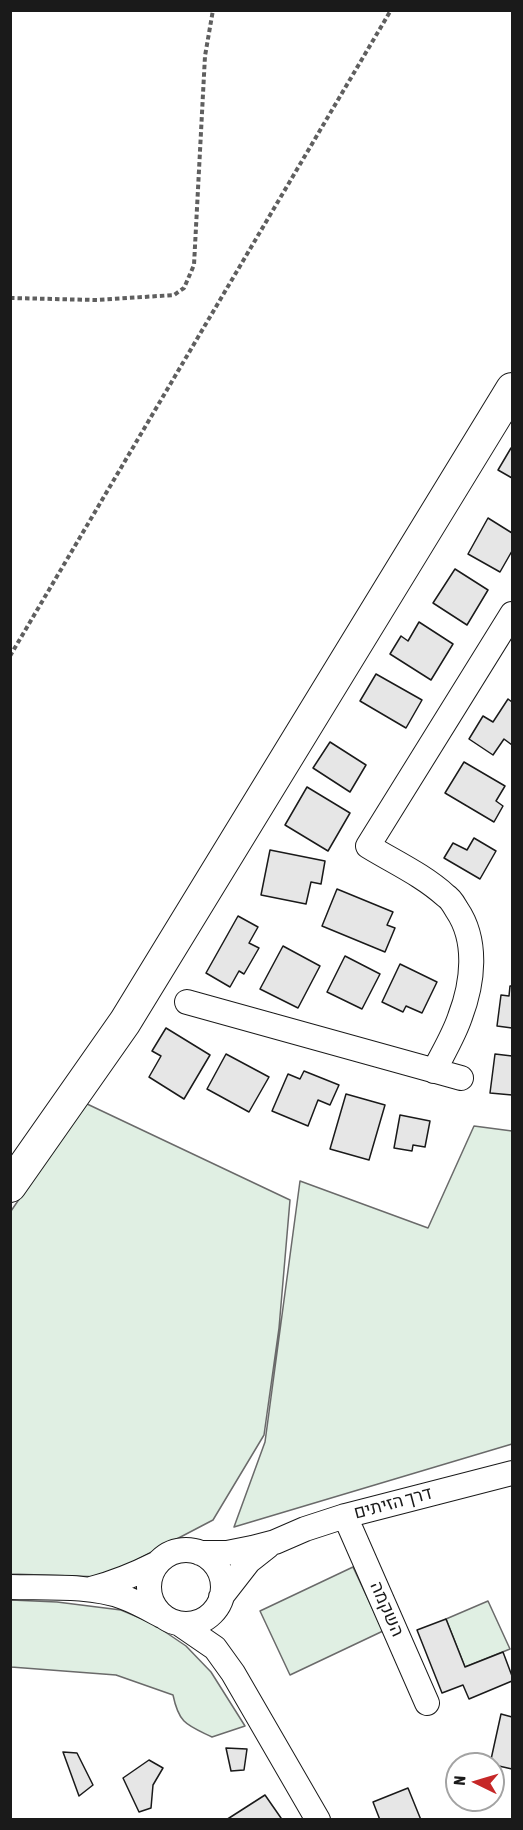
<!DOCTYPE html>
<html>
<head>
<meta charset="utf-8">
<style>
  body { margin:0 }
  #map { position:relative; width:523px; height:1830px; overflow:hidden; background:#fff; font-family:"Asap Condensed",sans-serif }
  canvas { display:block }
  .frame { position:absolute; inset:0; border:12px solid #1a1a1a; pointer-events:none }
  .north { position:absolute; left:445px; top:1752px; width:60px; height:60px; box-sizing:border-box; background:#fff; border:2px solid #a3a3a3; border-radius:50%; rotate:275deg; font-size:16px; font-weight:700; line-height:24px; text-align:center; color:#1a1a1a }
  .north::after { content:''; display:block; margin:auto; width:21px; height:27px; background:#c62828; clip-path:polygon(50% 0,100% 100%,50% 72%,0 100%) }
</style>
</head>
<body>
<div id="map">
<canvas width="523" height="1830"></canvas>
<div class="frame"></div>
<div class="north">N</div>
</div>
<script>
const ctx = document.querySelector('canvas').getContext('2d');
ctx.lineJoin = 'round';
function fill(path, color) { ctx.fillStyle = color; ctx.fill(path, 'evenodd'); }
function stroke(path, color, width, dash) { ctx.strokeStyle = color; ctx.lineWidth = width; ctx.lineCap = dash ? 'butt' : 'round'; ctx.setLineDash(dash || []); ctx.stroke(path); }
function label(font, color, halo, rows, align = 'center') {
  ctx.font = font + ' "Asap Condensed",Heebo,sans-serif'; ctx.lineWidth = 4.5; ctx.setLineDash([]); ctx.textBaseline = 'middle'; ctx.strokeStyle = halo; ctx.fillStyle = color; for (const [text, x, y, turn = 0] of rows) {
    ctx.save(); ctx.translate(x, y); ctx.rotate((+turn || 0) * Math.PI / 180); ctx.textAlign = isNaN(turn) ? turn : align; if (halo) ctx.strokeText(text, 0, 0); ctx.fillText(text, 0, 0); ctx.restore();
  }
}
const green = new Path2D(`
  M85 1103 290 1200 279 1328 264 1435 213 1520 104 1577 11 1574V1211Z
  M474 1126 512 1131V1444L234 1527 265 1442 300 1181 428 1228Z
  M353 1567 383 1631 290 1675 260 1611Z
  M11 1600 57 1602 121 1610 152 1623 186 1646 211 1672 245 1726 212 1737C187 1725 179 1724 173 1695L116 1675 11 1667Z
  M488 1601 510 1649 465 1667 446 1619Z`);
const building = new Path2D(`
  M511 448 512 449V478L498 470Z
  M488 518 512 533V551L500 572 468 554Z
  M455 569 488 590 467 625 433 603Z
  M419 622 453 644 431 680 390 654 401 636 408 641Z
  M376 674 422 700 406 728 360 701Z
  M508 699 512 702V745L504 739 493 755 469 739 483 716 493 722Z
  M330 742 366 765 350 792 313 768Z
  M464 762 505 786 496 801 503 806 494 822 445 793Z
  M307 787 350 813 328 851 285 825Z
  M474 838 496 851 480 879 444 858 453 843 467 850Z
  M270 850 325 861 321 884 311 882 306 904 261 895Z
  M337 889 393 912 387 925 395 928 385 952 322 926Z
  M238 916 258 927 249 943 259 948 244 974 239 971 230 987 206 973Z
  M283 946 320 966 298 1008 260 989Z
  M345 956 380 974 362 1009 327 992Z
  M400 964 437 982 422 1013 406 1006 403 1012 382 1002Z
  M510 986H512V1028L497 1026 501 995 509 996Z
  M166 1028 210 1055 184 1099 149 1077 161 1056 152 1051Z
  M226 1054 269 1077 249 1112 207 1089Z
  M495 1054 512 1056V1095L490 1093Z
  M304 1071 339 1085 330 1105 318 1100 308 1126 272 1111 288 1074 300 1079Z
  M346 1094 385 1105 369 1160 330 1149Z
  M400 1115 430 1121 425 1147 413 1145 412 1151 394 1148Z
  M446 1619 465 1667 503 1652 512 1676V1681L469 1699 463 1685 442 1693 417 1630Z
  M501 1714 512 1717V1769L490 1764Z
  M226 1748 247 1749 244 1770 231 1771Z
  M63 1752 77 1753 93 1785 79 1796Z
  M149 1760 163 1768 153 1785 151 1808 139 1812 123 1778Z
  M408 1788 421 1820H380L373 1802Z
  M265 1795 281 1818 280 1820H226Z`);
const path = new Path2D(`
  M10 298 97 300 174 295 184 288 194 265 205 56 213 10
  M10 656 391 10`);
const minor = new Path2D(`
  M187 1002 461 1078
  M434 1071C443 1053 454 1035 460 1017 473 983 478 941 457 910 454 905 451 899 446 896 423 875 394 862 368 846L512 614
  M345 1516 427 1703
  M149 1587a37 37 0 1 1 74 0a37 37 0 1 1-74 0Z
  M200 1553H227L252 1548 275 1542 305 1529 345 1516 512 1473
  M10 1587C46 1588 90 1585 123 1597 137 1602 149 1609 162 1616
  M91 1589C115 1583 136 1574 158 1563
  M221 1597 249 1561 268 1546
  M180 1624 215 1648 233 1673 318 1820`);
const major = new Path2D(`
  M10 1186 125 1022 512 389`);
const streetNames = [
  ["דרך הזיתים",393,1503,-15],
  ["השקמה",387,1609,66]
];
fill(green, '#e0efe3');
stroke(green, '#6a6a6a', 1.5);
fill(building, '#e6e6e6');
stroke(building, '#1a1a1a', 1.5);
stroke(minor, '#1a1a1a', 26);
stroke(major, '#1a1a1a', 34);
stroke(path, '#5f5f5f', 4, [4.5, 3]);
stroke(minor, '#fff', 24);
stroke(major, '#fff', 32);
label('18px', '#1a1a1a', '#fff', streetNames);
</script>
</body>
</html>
